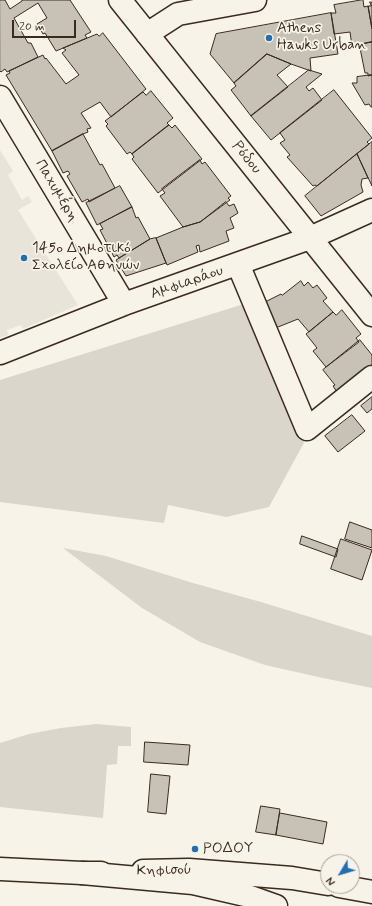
<!DOCTYPE html>
<html>
<head>
<meta charset="utf-8">
<style>
  body { margin:0 }
  #map { position:relative; width:372px; height:906px; overflow:hidden; background:#f7f3e8; font-family:Mynerve,sans-serif }
  canvas { display:block }
  .north { position:absolute; left:320px; top:854px; width:40px; height:40px; box-sizing:border-box; background:#f7f3e8; border:1px solid #aca397; border-radius:50%; rotate:232deg; font-size:11px; font-weight:700; line-height:16px; text-align:center; color:#3b2a1e }
  .north::after { content:''; display:block; margin:auto; width:14px; height:18px; background:#1f6fb2; clip-path:polygon(50% 0,100% 100%,50% 72%,0 100%) }
  .scale { position:absolute; left:12px; top:20px; width:64px; height:18px; box-sizing:border-box; border:2px solid #3b2a1e; border-top:0; padding-left:5px; font-size:12px; line-height:14px; white-space:nowrap; color:#3b2a1e; -webkit-text-stroke:3px #f7f3e8; paint-order:stroke }
</style>
</head>
<body>
<div id="map">
<canvas width="372" height="906"></canvas>
<div class="north">N</div>
<div class="scale">20 m</div>
</div>
<script>
const ctx = document.querySelector('canvas').getContext('2d');
ctx.lineJoin = 'round';
function fill(path, color) { ctx.fillStyle = color; ctx.fill(path, 'evenodd'); }
function stroke(path, color, width, dash) { ctx.strokeStyle = color; ctx.lineWidth = width; ctx.lineCap = dash ? 'butt' : 'round'; ctx.setLineDash(dash || []); ctx.stroke(path); }
function label(font, color, halo, rows, align = 'center') {
  ctx.font = font + ' Mynerve,sans-serif'; ctx.lineWidth = 3.5; ctx.setLineDash([]); ctx.textBaseline = 'middle'; ctx.strokeStyle = halo; ctx.fillStyle = color; for (const [text, x, y, turn = 0] of rows) {
    ctx.save(); ctx.translate(x, y); ctx.rotate((+turn || 0) * Math.PI / 180); ctx.textAlign = isNaN(turn) ? turn : align; if (halo) ctx.strokeText(text, 0, 0); ctx.fillText(text, 0, 0); ctx.restore();
  }
}
const built = new Path2D(`
  M0 150 13 171 8 175 22 200 28 196 32 202 18 210 78 305 23 329 21 325 7 330 8 335 0 338Z`);
const green = new Path2D(`
  M247 303 306 439 269 507 226 517 168 505 164 523 0 502V380Z
  M63 548 106 556 193 583 261 602 372 636V688L323 678 265 665 200 642 142 608Z
  M96 724 131 727V746H118L117 764 107 765 103 818 0 807V743L29 734 61 728Z`);
const building = new Path2D(`
  M0 0H5L10 9 22 1V0H70L91 32 85 35 87 38 56 51 45 33 43 34 37 24 47 18 38 3 14 18 28 43H31L38 57 7 72 5 69 1 72 0 71Z
  M363 0 364 7 368 6 372 29V42L352 46 350 32 334 34 331 13H336L334 5Z
  M370 2H372V29L368 6H371Z
  M331 13 338 54 310 58 311 71 291 64 267 54 234 83 210 54 216 34Z
  M103 33 146 89 111 117 100 102 81 113 91 128 87 129 88 132 83 134 52 151 6 75 10 73 9 71 43 55 45 59 46 58 66 84 79 75 62 53 66 50 63 48 97 34 99 36Z
  M372 42V75L368 76V73H365L360 48H363L362 44Z
  M267 54 291 64 277 75 288 87 251 116 231 90 236 86 234 83Z
  M309 70 322 74 306 87 309 91 313 88 322 100 271 140 251 116Z
  M372 75V107H371L369 104 365 105 352 83H357V77Z
  M334 90 372 138 367 142 369 144 317 186 315 185 313 186 287 157 290 155 280 143 285 140 280 133Z
  M151 91 173 118 167 123 169 125 132 154 130 152 127 154 106 126 108 124 105 121 143 92 146 95Z
  M169 125 172 128 175 125 202 159 158 193 132 159 134 157 132 154Z
  M83 134 100 165 102 164 115 188 89 202 88 199 82 202 67 176 70 174 68 171 63 173 52 151Z
  M372 142V186L357 154Z
  M357 154 368 178 362 179 361 185 363 192 321 216 305 196Z
  M200 160 202 164 205 162 231 196 228 198 230 200 200 222 183 227 160 196 165 193 162 189Z
  M120 186 132 207 97 225 86 203Z
  M226 202 229 206 234 204 238 213 230 218 234 228 226 231 229 241 200 252 199 245 196 246 198 252 167 265 156 238 183 227 200 222Z
  M132 207 136 218 138 217 150 239 119 258 117 255 114 257 100 230 103 229 100 224Z
  M156 238 166 263 126 276 116 260 150 239Z
  M301 281 304 286 308 282 313 288 317 285 327 298 323 301 333 312 309 332 298 319 273 329 261 304 281 294 282 295Z
  M342 310 361 334 356 338 359 342 326 367 313 351 317 348 306 334 333 312 336 315Z
  M360 340 372 355V368L339 395 333 386 335 385 323 370Z
  M372 397V409L367 413 361 406Z
  M352 415 365 431 338 452 325 436Z
  M350 522 372 530V548L345 539Z
  M302 536 338 549 336 557 300 544Z
  M341 539 372 550 362 580 331 569Z
  M145 742 190 745 188 765 144 762Z
  M151 774 170 776 166 814 148 812Z
  M261 806 280 809 276 835 256 832Z
  M280 813 327 822 323 844 276 835Z`);
const minor = new Path2D(`
  M120 0 372 315
  M147 34 178 14 255 0
  M0 97 124 304
  M238 264 307 429 372 377
  M0 353 124 304 310 238 372 210`);
const major = new Path2D(`
  M0 869 82 873H101
  M143 871 189 870 292 878 328 884
  M339 886 372 892`);
const highway = new Path2D(`
  M82 873 193 883 245 895 276 906`);
const markers = [
  [269,38,4,"#1f6fb2"],
  [24,258,4,"#1f6fb2"],
  [195,849,4,"#1f6fb2"]
];
const poiNames = [
  ["Athens",277,29],
  ["Hawks Urban",277,46],
  ["145ο Δημοτικό",32,249],
  ["Σχολείο Αθηνών",32,266],
  ["ΡΟΔΟΥ",203,849]
];
const streetNames = [
  ["Ρόδου",246,158,51],
  ["Παχυμέρη",56,191,59],
  ["Αμφιαράου",187,283,-19],
  ["Κηφισού",164,871,-1]
];
fill(built, '#e9e4d9');
fill(green, '#dbd6cb');
fill(building, '#c8c1b6');
stroke(building, '#3b2a1e', 1);
stroke(minor, '#3b2a1e', 25);
stroke(major, '#3b2a1e', 25);
stroke(highway, '#3b2a1e', 25);
stroke(minor, '#f7f3e8', 22);
stroke(major, '#f7f3e8', 22);
stroke(highway, '#f7f3e8', 22);
for (const [x, y, r, color] of markers) { const dot = new Path2D(); dot.arc(x, y, r, 0, 2 * Math.PI); ctx.fillStyle = color; ctx.fill(dot); stroke(dot, '#f7f3e8', 1.5); }
label('15px', '#3b2a1e', '#f7f3e8', poiNames, 'left');
label('15px', '#3b2a1e', '#f7f3e8', streetNames);
</script>
</body>
</html>
